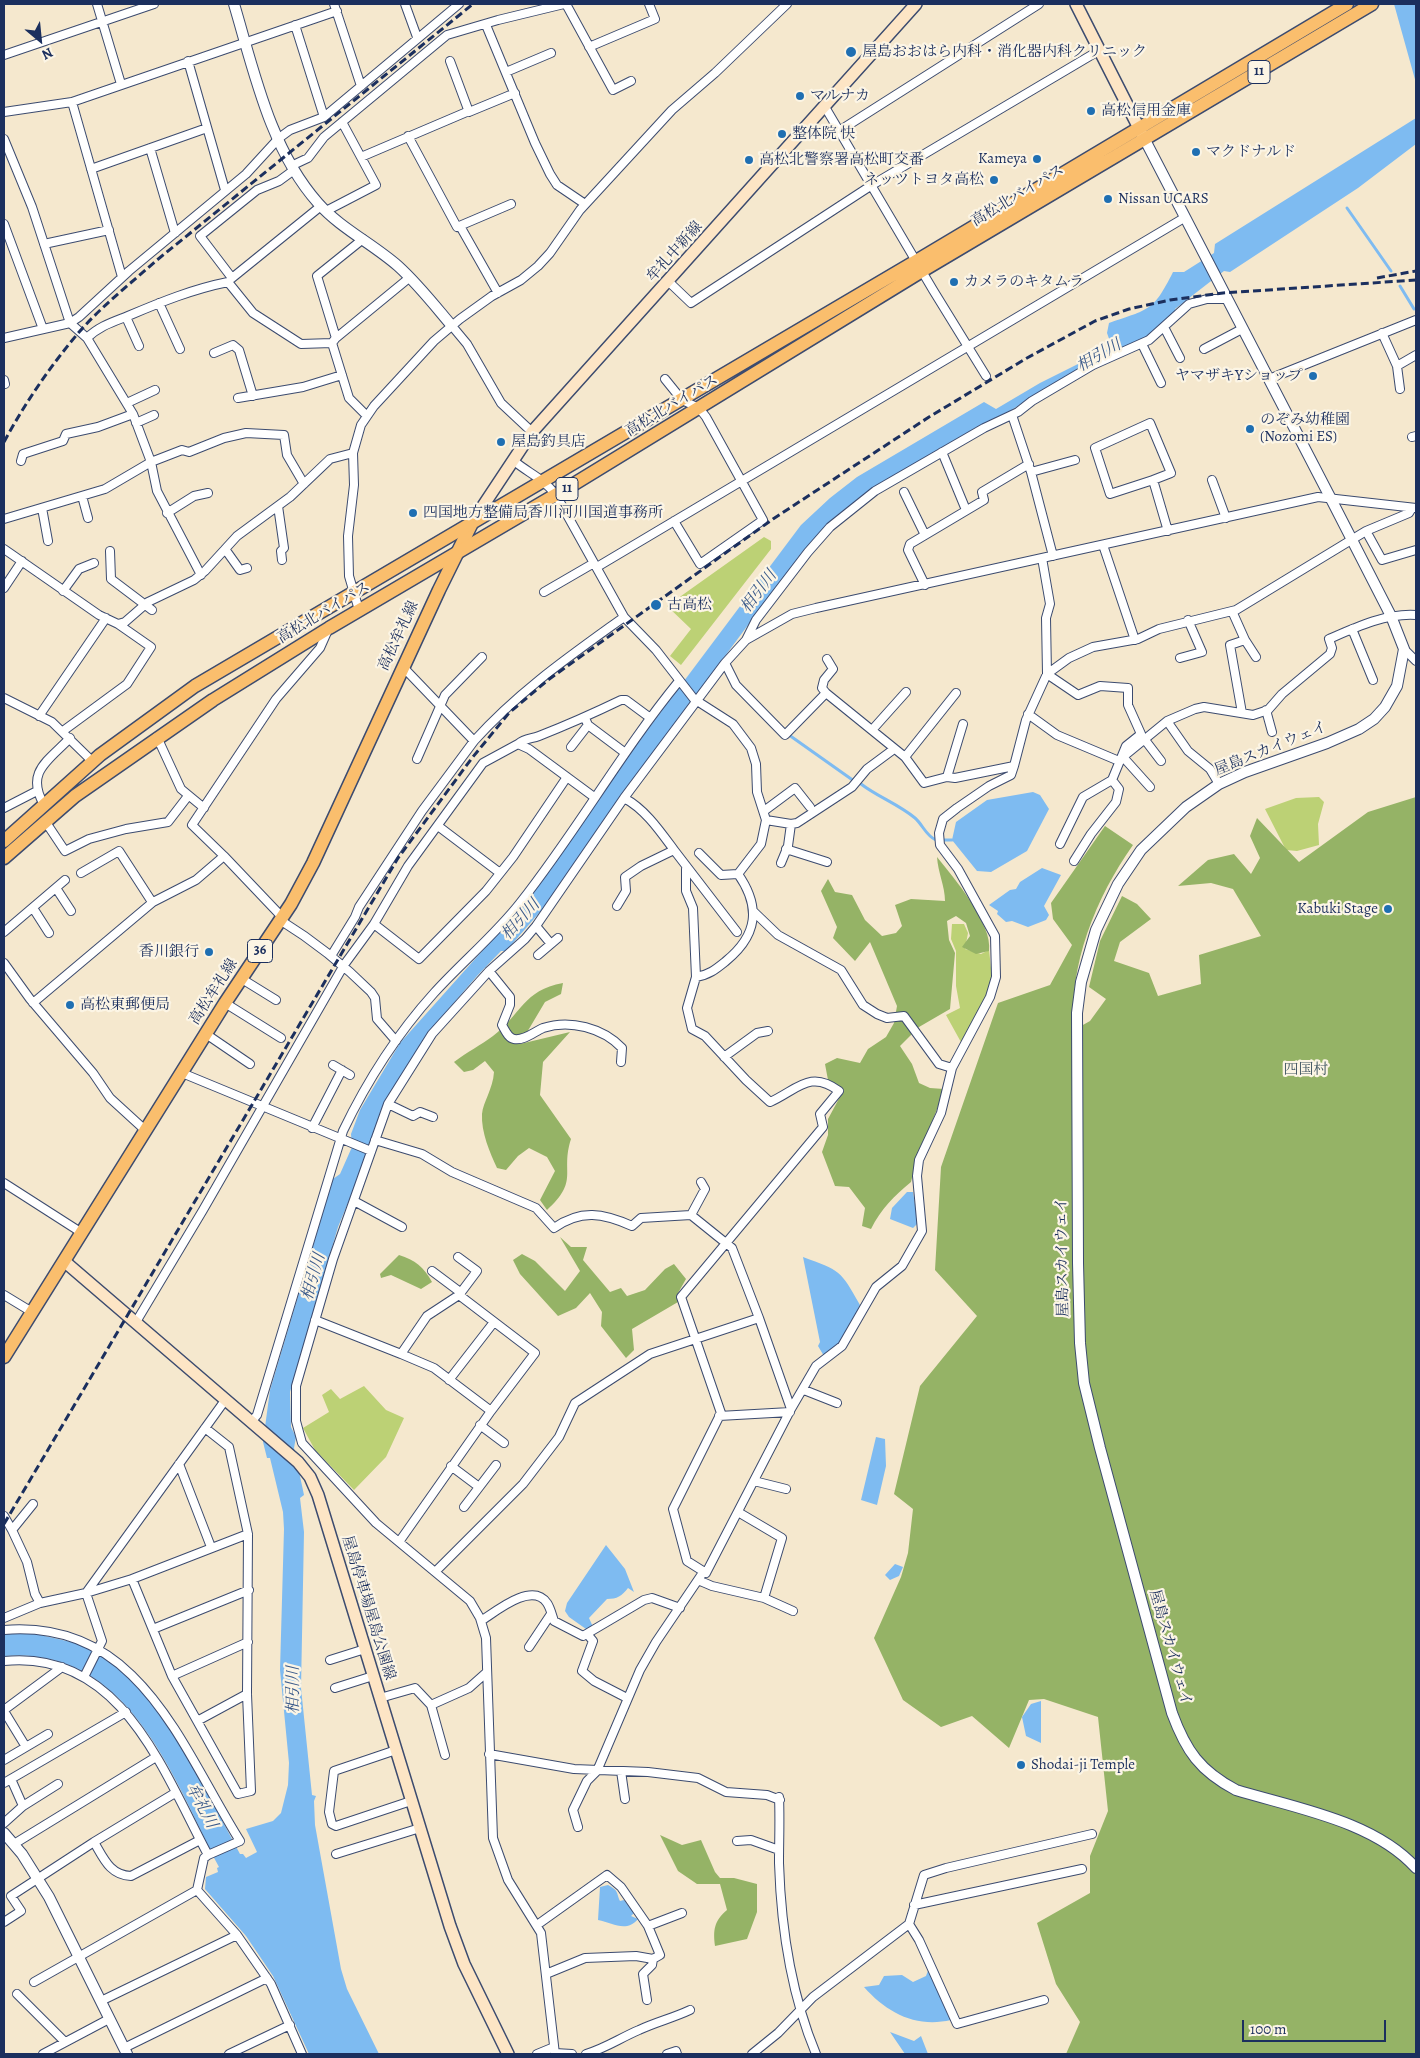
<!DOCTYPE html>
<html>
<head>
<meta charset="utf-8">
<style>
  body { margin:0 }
  #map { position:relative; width:1420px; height:2058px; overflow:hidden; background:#f5e8ce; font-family:Alegreya,serif }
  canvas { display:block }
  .frame { position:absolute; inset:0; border:5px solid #1b2f5e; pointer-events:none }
  .north { position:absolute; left:15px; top:15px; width:50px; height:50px; -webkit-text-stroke:4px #fcf5e5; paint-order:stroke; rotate:152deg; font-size:14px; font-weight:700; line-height:20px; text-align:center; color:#1b2f5e }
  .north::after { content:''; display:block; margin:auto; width:18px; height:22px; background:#1b2f5e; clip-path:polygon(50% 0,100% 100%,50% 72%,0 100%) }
  .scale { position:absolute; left:1242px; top:2020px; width:144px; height:22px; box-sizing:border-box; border:2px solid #1b2f5e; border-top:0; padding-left:6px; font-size:15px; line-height:18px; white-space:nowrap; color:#1b2f5e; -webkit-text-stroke:4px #fcf5e5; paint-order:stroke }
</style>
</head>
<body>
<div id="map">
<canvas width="1420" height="2058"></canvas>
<div class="frame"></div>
<div class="north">N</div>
<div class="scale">100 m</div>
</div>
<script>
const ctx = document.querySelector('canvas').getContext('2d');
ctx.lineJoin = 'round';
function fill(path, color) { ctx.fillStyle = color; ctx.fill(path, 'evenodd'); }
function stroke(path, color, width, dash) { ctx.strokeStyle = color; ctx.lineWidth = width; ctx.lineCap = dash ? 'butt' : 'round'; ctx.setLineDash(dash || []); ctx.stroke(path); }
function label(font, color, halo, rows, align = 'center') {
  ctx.font = font + ' Alegreya,"Noto Serif JP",serif'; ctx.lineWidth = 4.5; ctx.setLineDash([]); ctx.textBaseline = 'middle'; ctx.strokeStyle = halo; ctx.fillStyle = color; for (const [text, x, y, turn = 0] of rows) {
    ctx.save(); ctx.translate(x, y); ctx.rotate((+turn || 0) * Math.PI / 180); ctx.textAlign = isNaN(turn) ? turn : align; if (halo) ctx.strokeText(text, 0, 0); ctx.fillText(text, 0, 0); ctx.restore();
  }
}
const green = new Path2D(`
  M764 537 771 541V549L681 665 670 656 691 629 667 606Z
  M1319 797 1324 802 1318 824 1319 845 1297 851 1286 850 1265 809 1296 798Z
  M952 924H964L968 933 965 949 981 954 989 950 992 977 987 996 962 1044 946 1015 960 1008 956 986V951L951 939Z
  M364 1386 386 1410 404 1418 386 1457 354 1490 315 1450 303 1428 329 1412 322 1395 331 1389 340 1399Z`);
const forest = new Path2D(`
  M1416 797V2054H1066L1080 2022 1056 1984 1037 1923 1090 1893V1856L1108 1811 1098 1717 1044 1699 1029 1700 1009 1748 972 1716 941 1727 903 1700 874 1638 901 1577 908 1553 913 1509 894 1494 920 1386 977 1316 935 1270 941 1167 998 1003 1050 985 1072 945 1053 919 1051 903 1105 826 1133 845C1096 897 1068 966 1074 1030L1090 1021 1106 999 1089 987 1100 941 1122 896 1137 904 1151 919 1120 942 1114 961 1149 973 1158 996 1201 984 1199 955 1261 936 1233 889 1211 883 1178 886 1208 860 1234 854 1251 874 1260 858 1250 836 1257 818 1299 862 1368 812Z
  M937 857C954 878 993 924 989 951L976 954 962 947 970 936 966 923 956 916 947 921 949 940 955 953 950 1009 919 1027 900 1046 912 1064 919 1083 930 1088 944 1089C934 1122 918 1149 911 1182 894 1196 881 1209 871 1229L862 1226 865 1208 849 1187 835 1186 822 1152 828 1135V1119L842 1093 828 1080 825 1064 837 1058 860 1063 868 1049 886 1037 894 1023 897 1006 870 942 855 961 833 938 837 927 821 891 828 879 835 892 852 895 865 920 882 936 896 933 902 926 895 905 911 899 945 901C945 886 938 873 937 857Z
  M563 983 561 994 545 1002 520 1044 570 1032 543 1062 540 1095 571 1139C560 1173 580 1180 547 1210L540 1200 555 1171 547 1157 529 1148 518 1156 506 1170 497 1168C490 1153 481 1132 482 1114 483 1102 493 1089 494 1072L485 1061 473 1070 464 1072 454 1062C467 1052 481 1045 493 1036 521 1015 523 990 563 983Z
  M560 1237 571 1247H587L583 1260 610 1292 621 1288 627 1296 645 1290 665 1269 674 1264 686 1279 678 1293V1302L632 1329 634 1350 626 1358 601 1326 602 1312 590 1293 576 1308 558 1316 520 1274 513 1260 522 1254 535 1261 565 1291 580 1271Z
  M399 1255C415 1260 424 1267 432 1282L421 1289 391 1275 381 1278 380 1274Z
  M660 1835 682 1845 701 1840 715 1872 720 1878H734L757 1884V1912L747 1939 715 1946C713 1930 714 1921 727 1910L720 1884H697L678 1871Z`);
const water = new Path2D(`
  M1394 4H1415L1416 8V83Z
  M1416 118V144L1358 188 1230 272 1224 271 1175 309 1176 312 1154 334 1050 385 1010 411 975 428 873 488 839 514 803 551 627 788 553 897 506 951H501L477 976 427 1034 397 1084 338 1227 290 1392 291 1427 296 1437 294 1448 304 1495 300 1498 304 1532 301 1688 312 1795 316 1796 314 1801 315 1825 341 1969 347 1989 379 2054H309L273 1976 246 1936 205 1889 206 1877 218 1872 217 1868 219 1867C172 1776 129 1646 4 1656V1633L36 1634 80 1644 108 1659 138 1684 184 1749 240 1854H243L246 1858 257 1852 246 1829 273 1821 281 1813 288 1785 289 1763 280 1670 284 1529 283 1512 270 1458H267L263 1442 270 1390 333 1179 340 1174 352 1147 351 1134 360 1110 400 1043 525 903 624 761 801 525 830 498 857 477 984 402 996 409 1040 383 1112 347 1107 333 1109 323C1149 309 1153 312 1173 272H1184L1214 253 1215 244Z
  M1033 792 1040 795 1049 809 1027 851 991 872 977 871 952 840 956 822 987 800Z
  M1042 868 1061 875 1044 906 1049 915 1046 920 1028 927 1012 921 1006 922 997 914 998 911 989 905 1010 890 1016 889 1020 882Z
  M907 1192H913L918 1223 913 1228 890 1219 892 1208Z
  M803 1257C840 1271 840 1269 860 1305 851 1325 844 1343 824 1356L818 1346 820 1342Z
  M876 1437 885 1439 886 1466 877 1505 861 1500Z
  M606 1545 625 1569 634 1592 628 1588C622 1596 617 1599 607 1599L589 1618 593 1627 586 1629 569 1617 565 1611 567 1603Z
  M895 1564 903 1567 899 1576 890 1580 885 1575Z
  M1041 1701V1743L1026 1736 1022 1717 1031 1704Z
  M608 1885C619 1891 616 1892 620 1901L624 1900 634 1913 631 1916 638 1919C626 1933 613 1923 598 1920L600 1887Z
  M929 1968 951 2020C916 2028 887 2013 864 1987L879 1985 884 1976 902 1975 913 1982 926 1976Z
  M890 2032 914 2041 921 2036 928 2054H905Z`);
const stream = new Path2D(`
  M1347 208 1391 271
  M1400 286 1414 309
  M789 735 854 781
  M861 784C878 797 898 804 915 818 923 825 926 836 936 840
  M943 840H952`);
const minor = new Path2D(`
  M97 4 121 84
  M334 4 361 86
  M405 4 417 37
  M566 4 613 90 631 81
  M295 25 324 117
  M486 25 535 143 550 174 557 185 585 204
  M589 47 655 19 649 4
  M4 55 154 4
  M188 61 225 190
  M450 61 469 112 515 93
  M506 72 551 53
  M72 102 122 277
  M825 107 933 290 986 376
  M4 112 72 102 337 11
  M839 131 1039 4
  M408 136 457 227 511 204
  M4 139 32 207 70 323 87 338
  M150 148 175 233
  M361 157 469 111
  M291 166 308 158 324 137 447 35 498 20 564 4
  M91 169 207 128
  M294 170 279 181 257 190 200 236 232 278 321 206
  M326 211 376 185 342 122
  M4 224 43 329
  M460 226 498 293
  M363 239 317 276 336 338 409 278
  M44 244 109 230
  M669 282 691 303 872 185 1100 50
  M159 303 180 349
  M126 317 139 346
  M452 326 467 344 501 403 532 432
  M1164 327 1180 358
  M1382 333 1397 366 1400 389
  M4 338 70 323 79 317 129 271 246 174 279 138 290 130 324 117 459 4
  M335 339 332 343 349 398 367 416
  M1142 344 1161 383
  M1204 349 1242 329
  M214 353 233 345 239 350 253 396
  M1397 366 1416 355
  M665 379 682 400 699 408 706 417 763 520 700 564 674 521
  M1269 379 1416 320
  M4 380 5 384
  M238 398 303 387 342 375
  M127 403 155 390
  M1012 415 1031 472 1053 556
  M136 423 154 415
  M1412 437 1416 436
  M942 452 966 510
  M21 461 23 454 63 441 66 434 98 427 133 414
  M514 461C530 474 543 478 556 495L624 617 656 650 694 699 733 724 751 748 756 764 757 792 766 820 761 844 738 874C761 907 758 935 726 961 716 969 709 975 696 977
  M1031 472 1075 460
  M1153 480 1110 494 1095 448 1150 423 1171 473 1153 480 1168 531
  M1212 480 1226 518
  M904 492 925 535
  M82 496 88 518
  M278 506 284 548 281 551 282 560
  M42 508 48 541
  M167 513 194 496 208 493
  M4 519 105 489 151 462 182 450 189 452 224 438 246 433 284 435 287 455 304 484
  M1366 531 1409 513 1412 508
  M1103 545 1135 640
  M4 549 99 615 118 624 125 622 148 602 194 580 205 571 237 536 290 497 330 459 353 453
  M225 549 240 570 247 568
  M110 551 111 579 152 610
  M1042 558 1050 604 1046 618 1047 674 1078 695 1100 686 1128 688V705L1141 734 1126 746 1112 780 1083 797 1060 844
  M597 567 1184 218
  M201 575 157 491 151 462 133 414 87 338C99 326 113 322 128 316 161 302 193 289 228 282L253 313 301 344 332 343
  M925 585 908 550 910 544 984 500 982 492 1029 464
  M4 588 22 561
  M63 591 79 569 94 563
  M544 592 594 563
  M359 610 349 576 348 536 354 485 353 453 361 425 374 406 434 341 460 319 492 296 521 280 538 266 550 253 580 210 672 110 715 73 787 4
  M1232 611 1245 640 1230 645 1242 713
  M1352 629 1373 680
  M746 640 756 620 808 552 830 527 875 491 984 428 1018 412 1032 401 1093 365 1149 340 1189 304 1207 299H1227
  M1245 640 1256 657
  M1404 649 1416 661
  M1180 658 1202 652 1188 620
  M725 663 736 685 785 735 826 693 905 757 924 783 947 777 963 724
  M826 693 822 688 824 680 833 669 827 659
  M4 698 52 722 92 761
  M1266 710 1272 732
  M1028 714 1057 735 1119 761
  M39 716 106 618
  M585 718 588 725 624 752
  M1167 721 1188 751 1210 769 1219 784
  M872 730 906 692
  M63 731 127 684 151 647 118 624
  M157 737 181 789 204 808
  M1145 740 1161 761
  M474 741C519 691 570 656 624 617
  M518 744C525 738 531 739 539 736 567 725 594 713 621 700H626L649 717
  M571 747 588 725
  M905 757 956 693
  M417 759 445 695 482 657
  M947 777 955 778 1014 766 1026 720 1047 674 1069 658 1093 647 1138 639 1159 629 1236 610 1366 531 1382 560 1416 550
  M1150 787 1123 757 1167 721 1195 709 1204 707 1253 715 1268 710 1282 694 1330 654 1332 648 1329 639C1356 627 1386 613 1416 615
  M44 805C25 772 48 761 70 738
  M4 808 37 791
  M764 811 795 788 810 807
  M766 820 791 824 797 823 852 787 867 769 894 749
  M45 821 65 851 89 839 126 829 168 822 188 796
  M438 826 500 873
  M786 849 827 862
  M674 850 737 932
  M699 853 721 875 738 874
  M224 856 192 825 276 699 320 648 328 630
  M1074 861 1091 834 1116 802 1119 789 1112 780
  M781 863 788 846 791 824
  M686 869V891L693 908 696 977 687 1008 692 1029 705 1036 746 1080 770 1102C797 1090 810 1069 839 1091L820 1114 823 1127 681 1297 721 1413 673 1509 687 1561 706 1573 791 1409 759 1318
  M81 873 119 851 152 902
  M56 888 71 911
  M617 906 626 891 625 877 641 866 674 850C660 831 645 809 624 798
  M33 908 49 933
  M754 912 778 935 841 970 863 1005 877 1014 887 1018 904 1016 939 1064 952 1068 990 997 996 977 995 936 958 869 940 845 939 833 943 819 957 808 989 786 1011 775 1014 766
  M280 920C314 941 343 964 371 992L375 998 377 1019 396 1041
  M374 924 419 959 486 891 513 857 567 777
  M536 926 551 944
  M4 932 65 880
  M538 955 558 938
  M331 956 355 917 359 907 422 811 474 741 403 667
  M4 963 30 999 93 1073 110 1098 145 1130
  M489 971 510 997V1005L502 1025C505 1030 508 1038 514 1039 524 1041 534 1032 543 1028 570 1019 603 1028 622 1048L621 1062
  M242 979 276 1000
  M33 1003 153 902 196 880 224 856 282 917
  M225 1003 281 1038
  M206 1034 250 1064
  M724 1057 757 1033 768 1031
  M333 1065 350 1075
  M182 1073 371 1151
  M388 1104 413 1116 420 1112 433 1117
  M312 1128 342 1070
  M375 1140 422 1154 452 1172 536 1208 554 1228C581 1209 603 1213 632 1226L641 1218 691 1215 732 1248 759 1318 650 1354 575 1403 559 1437 523 1484 435 1572
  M4 1183 82 1233
  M354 1201 402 1227
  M691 1215 705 1189 701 1182
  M458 1257 477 1271 459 1295
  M432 1271 460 1292
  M4 1295 32 1312
  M315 1320 401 1354 427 1316 459 1295 535 1353 491 1411 399 1542
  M136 1322 203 1210 344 965 374 924 408 866 483 763 518 744 529 749 594 797
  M401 1354 434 1368 491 1411
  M449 1380 494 1322
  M804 1390 837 1403
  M791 1409 816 1366 842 1346 876 1287 902 1266 922 1231 917 1176 919 1160 941 1113 952 1068
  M719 1416 790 1412
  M251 1422 257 1415 343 1131C367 1081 397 1034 434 993 462 962 495 935 520 903 577 831 621 752 679 681
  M480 1425 504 1443
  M179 1464 211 1547
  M451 1466 479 1487
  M754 1481 786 1489
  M33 1504 12 1530 27 1562 35 1594 40 1603
  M464 1507 496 1465
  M738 1512 782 1538 764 1598
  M4 1516 12 1530
  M132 1579 248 1534
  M698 1580 712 1586 764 1598 793 1611
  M4 1618 40 1603 86 1593 132 1579 172 1676 238 1794 251 1791 247 1694 248 1534 229 1447 205 1428
  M481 1621C495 1612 532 1581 547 1603 550 1607 552 1615 554 1621L583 1636 644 1600 652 1598 680 1608
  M153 1629 249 1590
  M4 1630C140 1619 181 1747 240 1841L208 1855
  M588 1635 593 1641 582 1671 594 1681 627 1698
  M529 1647 551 1614
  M330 1660 365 1649
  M4 1661C121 1649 163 1771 208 1855L204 1858 197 1890 237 1935 271 1984 302 2054
  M172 1676 248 1642
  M84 1677 102 1641 86 1593 226 1399
  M335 1688 373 1676
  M380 1698 415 1688 431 1705 469 1688 487 1672
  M431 1705 445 1755
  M4 1710 62 1667
  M4 1711 26 1747 48 1734
  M199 1720 247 1694
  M396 1750 334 1771 329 1812 332 1824 336 1826 411 1801
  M489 1754 574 1769 648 1772 698 1778 726 1792 767 1795 780 1800
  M4 1760 26 1747
  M621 1771 625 1799
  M11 1779 23 1806
  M4 1783 126 1712
  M779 1797C780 1819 779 1841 779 1863 781 1927 791 1994 816 2054
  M4 1823 23 1806 58 1784
  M578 1827 573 1810 587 1781 597 1771 640 1670 656 1642 704 1571
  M737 1841 751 1840 779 1850
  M94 1842 175 1793
  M14 1844 156 1757
  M336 1854 420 1828
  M914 1905 1082 1869
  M4 1922 21 1911 11 1896 94 1842C104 1859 110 1875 131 1876L200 1840
  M909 1924 919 1940 957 2024 1044 2000
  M537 1925 607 1875 621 1887 648 1926 682 1913
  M546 1974 585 1958 636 1956 653 1959 660 1955 648 1926
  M34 1982 197 1890
  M17 1994 65 2042
  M647 2000 643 1974 652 1965 653 1959
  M101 2001 237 1935
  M124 2048 267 1978
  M555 2053 572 2054
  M43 2054 109 2019
  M229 2054 290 2025
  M537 2054 554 2047
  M555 2054 541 1933 508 1880 493 1838 486 1638 480 1618 470 1601 376 1523 302 1443 296 1421V1386L333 1259 388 1104 432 1034 489 971 525 939 536 926 624 798 725 663 746 640 792 614 816 608 1318 497 1416 508
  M586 2054C606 2048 620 2038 639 2030 656 2022 673 2018 690 2010
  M667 2054 676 2051 677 2054
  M752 2054 778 2033 813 1997 909 1924 924 1875 946 1868 1092 1834`);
const tertiary = new Path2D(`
  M234 4C254 71 270 149 318 203 340 228 373 244 398 266 418 284 435 306 452 326
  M1145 140 1330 497 1391 616 1404 649 1397 686 1385 707 1374 719 1359 729 1327 743 1245 772 1219 784 1186 807 1141 850 1118 884 1096 930 1081 982 1077 1013 1078 1263 1080 1343 1084 1383 1100 1448 1172 1713C1186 1751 1200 1771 1236 1790 1295 1808 1374 1821 1416 1868
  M4 1833 22 1854 49 1897 127 2054`);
const secondary = new Path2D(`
  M1076 4 1143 136
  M473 521 532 432 916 4
  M64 1261 298 1462 310 1477 318 1495 450 1926 464 1964 508 2054`);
const primary = new Path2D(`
  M4 1357 225 1003 291 904 313 863 439 590 473 521`);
const trunk = new Path2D(`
  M4 841 100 755 195 686 923 257 1347 4
  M4 858 75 796 213 700 329 628 574 484 922 271 1372 4`);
const rail = new Path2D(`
  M1377 278 1416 271
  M4 442C25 403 51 365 80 331 103 305 131 283 157 260L473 4
  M4 1524 398 858 472 758 509 713 548 680 773 519 929 417 1027 358 1095 321 1129 309 1170 300 1223 293 1416 280`);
const markers = [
  [851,52,6,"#1f6fb2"],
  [800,96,5,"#1f6fb2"],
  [1091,111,5,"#1f6fb2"],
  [782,134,5,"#1f6fb2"],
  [1196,152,5,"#1f6fb2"],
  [1037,159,5,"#1f6fb2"],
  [749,160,5,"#1f6fb2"],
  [994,180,5,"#1f6fb2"],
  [1108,199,5,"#1f6fb2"],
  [954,282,5,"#1f6fb2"],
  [1313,376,5,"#1f6fb2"],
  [1250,429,5,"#1f6fb2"],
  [501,442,5,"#1f6fb2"],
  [413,513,5,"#1f6fb2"],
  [656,605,6,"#1f6fb2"],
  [1388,909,5,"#1f6fb2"],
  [209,952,5,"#1f6fb2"],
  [70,1005,5,"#1f6fb2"],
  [1021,1765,5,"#1f6fb2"]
];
const shields = [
  [1259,72,22],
  [567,489,22],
  [260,951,25]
];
const shieldNames = [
  ["11",1259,72],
  ["11",567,489],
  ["36",260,951]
];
const poiNames = [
  ["屋島おおはら内科・消化器内科クリニック",862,52],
  ["マルナカ",810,96],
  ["高松信用金庫",1101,111],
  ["整体院 快",792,134],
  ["マクドナルド",1206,152],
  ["Kameya",1027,159,"right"],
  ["高松北警察署高松町交番",759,160],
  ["ネッツトヨタ高松",984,180,"right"],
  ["Nissan UCARS",1118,199],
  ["カメラのキタムラ",964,282],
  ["ヤマザキYショップ",1303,376,"right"],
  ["のぞみ幼稚園",1260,420],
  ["(Nozomi ES)",1260,437],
  ["屋島釣具店",511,442],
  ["四国地方整備局香川河川国道事務所",423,513],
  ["古高松",667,605],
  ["Kabuki Stage",1378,909,"right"],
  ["香川銀行",199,952,"right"],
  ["高松東郵便局",80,1005],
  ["Shodai-ji Temple",1031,1765]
];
const streetNames = [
  ["高松北バイパス",1018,196,-31],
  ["牟礼中新線",675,252,-48],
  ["高松北バイパス",672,406,-31],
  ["高松北バイパス",324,613,-31],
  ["高松牟礼線",399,636,-65],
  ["屋島スカイウェイ",1271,749,-22],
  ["高松牟礼線",214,992,-57],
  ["屋島スカイウェイ",1063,1257,-91],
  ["屋島停車場屋島公園線",368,1608,73],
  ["屋島スカイウェイ",1170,1648,74]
];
const parkNames = [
  ["四国村",1306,1070]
];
const waterNames = [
  ["相引川",1099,356,-30],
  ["相引川",759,592,-53],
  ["相引川",521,920,-48],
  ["相引川",314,1277,-74],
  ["相引川",294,1690,-90],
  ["牟礼川",201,1806,62]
];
fill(green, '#bcd175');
fill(forest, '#95b366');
fill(water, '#7ebbf1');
stroke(stream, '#7ebbf1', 3);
stroke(minor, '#3c4b6f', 10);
stroke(tertiary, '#3c4b6f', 12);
stroke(secondary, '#3c4b6f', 14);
stroke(primary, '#3c4b6f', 15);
stroke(trunk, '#3c4b6f', 15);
stroke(minor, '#fff', 8);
stroke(tertiary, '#fff', 10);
stroke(secondary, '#fde5c5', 11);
stroke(primary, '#fabe6d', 12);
stroke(trunk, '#fabe6d', 12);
stroke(rail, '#1b2f5e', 3, [8, 4]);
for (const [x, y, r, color] of markers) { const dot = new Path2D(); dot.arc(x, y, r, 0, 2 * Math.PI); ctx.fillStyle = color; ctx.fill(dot); stroke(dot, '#fcf5e5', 2); }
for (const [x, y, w] of shields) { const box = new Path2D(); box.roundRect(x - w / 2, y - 11.5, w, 23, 4); ctx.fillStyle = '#fcf5e5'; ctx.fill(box); stroke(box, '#1b2f5e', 1); }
label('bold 14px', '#1b2f5e', null, shieldNames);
label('15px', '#1b2f5e', '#fcf5e5', poiNames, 'left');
label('15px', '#1b2f5e', '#fcf5e5', streetNames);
label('15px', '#435864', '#fcf5e5', parkNames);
label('italic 16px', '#39598a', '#fcf5e5', waterNames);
</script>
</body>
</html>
